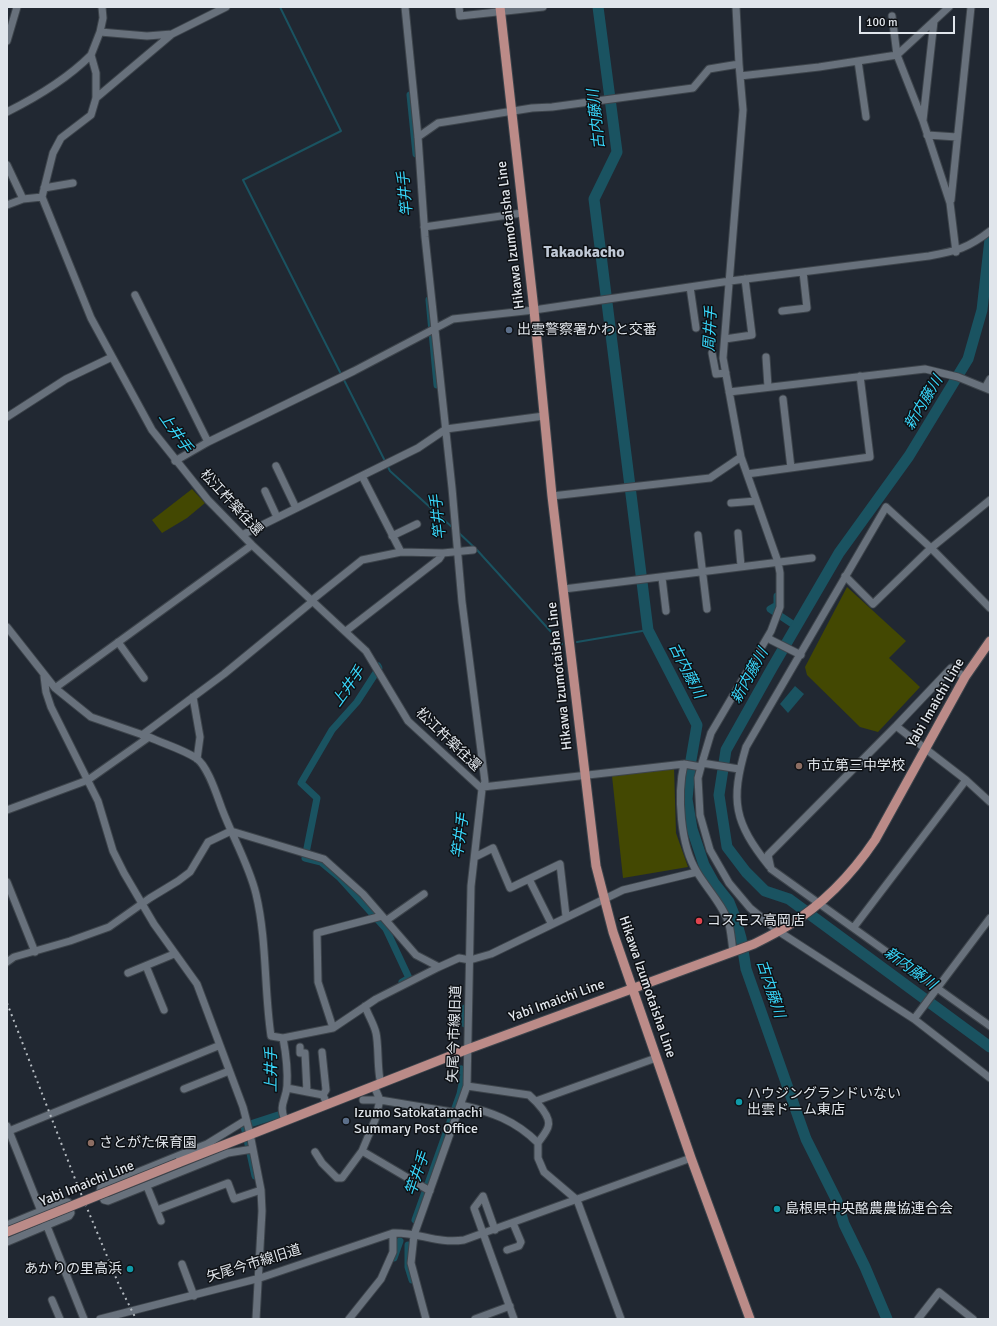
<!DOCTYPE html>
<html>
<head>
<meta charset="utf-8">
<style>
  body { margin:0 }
  #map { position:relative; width:997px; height:1326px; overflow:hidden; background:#212832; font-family:Signika,sans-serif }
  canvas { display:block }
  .frame { position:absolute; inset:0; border:8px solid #e0e5eb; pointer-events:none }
  .scale { position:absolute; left:859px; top:16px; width:96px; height:18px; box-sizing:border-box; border:2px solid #e0e5eb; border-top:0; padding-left:5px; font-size:12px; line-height:14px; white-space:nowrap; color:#e0e5eb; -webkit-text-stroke:3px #0e1115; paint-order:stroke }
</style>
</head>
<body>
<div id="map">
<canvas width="997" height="1326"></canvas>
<div class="frame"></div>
<div class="scale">100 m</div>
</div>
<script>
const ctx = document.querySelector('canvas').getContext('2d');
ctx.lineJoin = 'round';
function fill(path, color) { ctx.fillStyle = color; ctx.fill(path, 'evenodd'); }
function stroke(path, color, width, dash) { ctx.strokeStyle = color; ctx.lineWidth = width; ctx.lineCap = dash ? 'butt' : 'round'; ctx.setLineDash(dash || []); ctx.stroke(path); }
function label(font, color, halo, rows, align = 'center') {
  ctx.font = font + ' Signika,"Noto Sans JP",sans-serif'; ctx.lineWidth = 3; ctx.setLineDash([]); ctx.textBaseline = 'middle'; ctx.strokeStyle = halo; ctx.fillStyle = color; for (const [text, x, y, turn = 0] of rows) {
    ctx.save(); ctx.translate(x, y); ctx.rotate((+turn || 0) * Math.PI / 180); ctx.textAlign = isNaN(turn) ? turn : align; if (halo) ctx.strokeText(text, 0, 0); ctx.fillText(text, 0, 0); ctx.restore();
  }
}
const green = new Path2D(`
  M192 489 205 503 187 518 162 533 152 520Z
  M847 587 906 641 889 658 920 687 878 732 860 727 807 675 805 667Z
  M674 767 676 833 688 867 623 878 612 776Z`);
const water = new Path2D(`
  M795 686 804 694 788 713 780 704Z`);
const stream = new Path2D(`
  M280 7 341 131 243 180 390 471 453 528
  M458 532 477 550 562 644
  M577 642 648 630`);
const canal = new Path2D(`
  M410 95 416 154
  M429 300 437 385
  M777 596V605L770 609 797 627
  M378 666 379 668 357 702 332 730 301 783 317 798 305 858 321 862 339 877 386 929 409 978 402 982
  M465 1024V1008
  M255 1176 244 1126 281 1114 283 1107
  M415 1220 460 1094 464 1074 461 1069
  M408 1245V1267L412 1280
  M394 1258 400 1241`);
const river = new Path2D(`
  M598 7 617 152 594 199 648 630 697 725 691 760 687 799 692 829 704 865 714 883 729 902 735 917 741 938 746 969 806 1139 837 1201 844 1224 865 1267 887 1319
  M990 239 982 310 968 359 909 456 839 553 772 668 726 750 719 795 727 847 746 872 765 891 789 899 990 1047`);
const minor = new Path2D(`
  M102 7 103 18 100 32 91 55 96 73V98L91 115 61 138 53 153 42 197 91 318 152 430 208 500 252 545 366 651 408 721 482 789
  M405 7 418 137 425 237 452 488 462 602 485 782 482 789 471 886 467 1086 414 1235 411 1263 426 1319
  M459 7 460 16 543 7
  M736 7 739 64
  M892 16 897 55 923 121 950 203 956 252
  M100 32 147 36 172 34
  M7 41 17 7
  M858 61 866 117
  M740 76 819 67 897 55 949 7
  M96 98 172 34 226 7
  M7 112C37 97 67 79 91 55
  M923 120 934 21
  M927 135 957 137
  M418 137 438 123 532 108 552 107 693 88 709 69 739 64 743 110 723 358 741 457 778 562 780 573V607L771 631 711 733 702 763 698 778 700 815 710 850 729 883 750 908 778 931 914 1019 990 1078
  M7 165 23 199 42 197
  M44 188 73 183
  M951 200 971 7
  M7 205 23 199
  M424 227 522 213
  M690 287 696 328
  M135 295 208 442
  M782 311 807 308 803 272
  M725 339 752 335 745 279
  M712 353 716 374 726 373
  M766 357 768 387
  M985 388 990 379
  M729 392 925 369 958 377 990 390
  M783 399 791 468
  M7 417 66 379 112 357
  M175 461 208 442 354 371 453 319 534 310 730 281 929 256C957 251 968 248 990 231
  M276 466 296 508
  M747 474 870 457 860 376
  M362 476 401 552
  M265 491 277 517
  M552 496 710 478 741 457
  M731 503 756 501
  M738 533 741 566
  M242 535 418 448 446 429 544 416
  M698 535 707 609
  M392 536 417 524
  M845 576 873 604 931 548 990 608
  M662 578 666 611
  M564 589 812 558
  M312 600 362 560 401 552 443 553
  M7 627 55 688 91 717 146 736
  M346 631 439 559 443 553 473 550
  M768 637 771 640 801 655
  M118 642 144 678
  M44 676 46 692 51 707 98 801 113 851 124 873 154 924 197 984 243 1107 250 1134 261 1190 262 1211 256 1319
  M965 677 951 668 896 726 768 855 771 869 990 1026
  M55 688 252 545
  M193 697 200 737 197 759
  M896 726 966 780 990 802
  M142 735 224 674 313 601
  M702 763 739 769
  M684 764C677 794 680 845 697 872 707 889 723 905 729 924 731 933 732 943 733 952
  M483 787 684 764 701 767
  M7 810 88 780 149 737C164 744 182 749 196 758 208 766 217 796 222 809 233 838 249 865 256 894 267 940 264 989 271 1036L283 1038 333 1028 376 999 439 967 459 958 470 960 491 954 623 890 697 872
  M475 857 493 848 510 888 560 864 566 916
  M769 866C734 822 730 801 746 747L886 507 931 548 990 500
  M529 879 551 923
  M7 882 35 952
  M387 920 424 894
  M854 927 966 780
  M7 962 14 957 70 941 109 927 150 898 178 881 190 872 208 842 231 831 324 859 363 894 416 955 439 967
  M146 966 164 1010
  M128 973 174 954
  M365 1006C368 1015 374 1024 376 1033 379 1046 377 1073 381 1083
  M914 1019 990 918
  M333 1028 318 982 317 933 382 916
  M283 1038C286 1054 288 1070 287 1086 286 1101 278 1104 285 1120
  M300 1047V1053H305L307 1092
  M322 1052 326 1090 323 1095
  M467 1086 529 1095C536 1101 552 1117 548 1127 546 1133 541 1138 538 1143
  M287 1088 323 1095 327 1104
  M184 1089 229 1071
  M363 1100H380L458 1113
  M536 1101 656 1058
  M461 1105C491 1112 515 1120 538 1143V1158L544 1172 577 1200 621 1319
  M246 1120 207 1144 101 1187 100 1191 104 1200 108 1201 228 1153 253 1149
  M7 1126 84 1319
  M9 1131 218 1046
  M362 1151 430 1191
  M315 1152 322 1163 337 1178H342L362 1151 375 1120 380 1100 374 1086
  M148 1189 161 1221
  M157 1210 228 1183 234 1199 261 1190
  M7 1225 63 1202H68L71 1213 69 1216 7 1242
  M495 1230 483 1196 474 1208 514 1319
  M507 1250 519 1246 521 1242 513 1223
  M182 1264 194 1296
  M52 1300 60 1319
  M100 1319 260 1278 393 1233C419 1232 436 1244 464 1240L691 1158
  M349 1319 381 1279 393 1252V1233
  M475 1319 510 1306
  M918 1319 939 1292 973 1319`);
const major = new Path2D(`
  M500 7 534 310 552 496 596 866 613 932 691 1158 750 1319
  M178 1163 468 1049 754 944C766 938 778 932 789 925 825 903 852 874 875 840L965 677 990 641`);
const rail = new Path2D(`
  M7 1003 77 1184 119 1285 136 1319`);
const majorBridge = new Path2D(`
  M7 1232 178 1163`);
const markers = [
  [509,330,4,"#5c6f8a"],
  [799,766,4,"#8d6e63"],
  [699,921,4,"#e0444e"],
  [739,1102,4,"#0f9aa8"],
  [346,1121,4,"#5c6f8a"],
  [91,1143,4,"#8d6e63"],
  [777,1209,4,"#0f9aa8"],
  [130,1269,4,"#0f9aa8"]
];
const streetNames = [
  ["Hikawa Izumotaisha Line",511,235,-97],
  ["松江杵築往還",231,503,47],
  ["Hikawa Izumotaisha Line",560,676,-96],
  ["Yabi Imaichi Line",936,703,-60],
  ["松江杵築往還",448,740,44],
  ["Hikawa Izumotaisha Line",647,987,71],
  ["Yabi Imaichi Line",557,1001,-20],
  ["矢尾今市線旧道",455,1034,-88],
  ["Yabi Imaichi Line",87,1184,-22],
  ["矢尾今市線旧道",254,1264,-17]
];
const poiNames = [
  ["出雲警察署かわと交番",517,330],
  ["市立第三中学校",807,766],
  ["コスモス高岡店",707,921],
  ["ハウジングランドいない",747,1094],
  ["出雲ドーム東店",747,1110],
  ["Izumo Satokatamachi",354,1113],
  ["Summary Post Office",354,1129],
  ["さとがた保育園",99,1143],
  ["島根県中央酪農農協連合会",785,1209],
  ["あかりの里高浜",122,1269,"right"]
];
const waterNames = [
  ["古内藤川",597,119,-96],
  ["竿井手",406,194,-95],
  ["周井手",711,329,-87],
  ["新内藤川",924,403,-59],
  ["上井手",175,433,55],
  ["竿井手",439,517,-96],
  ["古内藤川",686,671,63],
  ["新内藤川",750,676,-61],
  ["上井手",349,687,-54],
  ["竿井手",461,836,-82],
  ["新内藤川",910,969,36],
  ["古内藤川",770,989,72],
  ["上井手",272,1070,-90],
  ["竿井手",418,1174,-71]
];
const quarterNames = [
  ["Takaokacho",584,253]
];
fill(green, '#434802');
fill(water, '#1a5361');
stroke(stream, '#1a5361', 2);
stroke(canal, '#1a5361', 7);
stroke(river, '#1a5361', 11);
stroke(minor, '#3d444b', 9);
stroke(major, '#3d444b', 11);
stroke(minor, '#68717c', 7);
stroke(major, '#bb8b88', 9);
stroke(rail, '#b5bbc1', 2, [2, 4]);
stroke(majorBridge, '#3d444b', 11, []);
stroke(majorBridge, '#bb8b88', 9);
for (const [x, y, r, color] of markers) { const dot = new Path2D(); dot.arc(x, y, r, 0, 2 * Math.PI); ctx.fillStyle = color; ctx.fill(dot); stroke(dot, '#0e1115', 1.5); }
label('14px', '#e0e5eb', '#0e1115', streetNames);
label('14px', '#e0e5eb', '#0e1115', poiNames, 'left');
label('italic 15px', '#38d6fa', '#0e1115', waterNames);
label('bold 16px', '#c0c9d6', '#0e1115', quarterNames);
</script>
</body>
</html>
